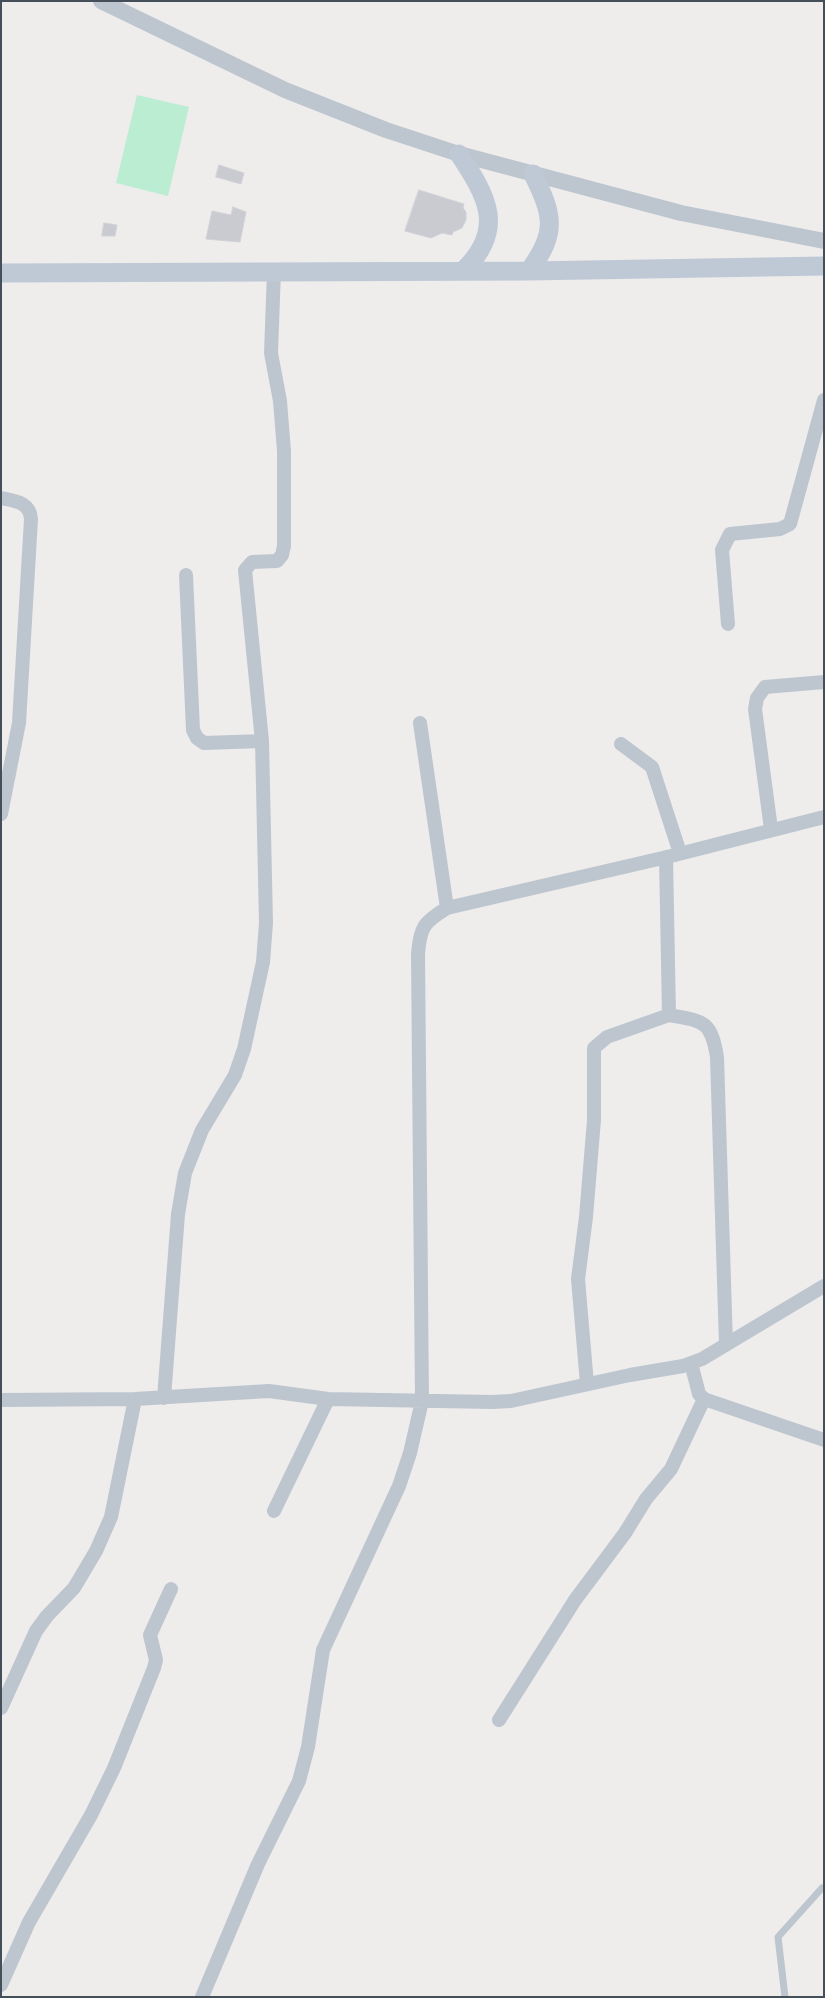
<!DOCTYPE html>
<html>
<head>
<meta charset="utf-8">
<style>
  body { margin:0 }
  #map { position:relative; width:825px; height:1998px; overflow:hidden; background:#efecec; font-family:"Archivo Narrow",sans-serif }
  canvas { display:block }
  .frame { position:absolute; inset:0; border:2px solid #454f59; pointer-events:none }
</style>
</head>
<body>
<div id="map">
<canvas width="825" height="1998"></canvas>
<div class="frame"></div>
</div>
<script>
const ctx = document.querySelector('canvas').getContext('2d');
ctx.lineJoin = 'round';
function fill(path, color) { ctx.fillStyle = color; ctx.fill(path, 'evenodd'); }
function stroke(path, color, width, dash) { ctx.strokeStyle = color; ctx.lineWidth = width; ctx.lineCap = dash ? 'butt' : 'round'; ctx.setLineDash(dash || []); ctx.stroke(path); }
const green = new Path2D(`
  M137 95 189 107 168 196 116 183Z`);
const building = new Path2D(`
  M219 165 244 173 241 184 216 177Z
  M419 190 464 204 463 208 466 212V220L462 228 453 232 452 235 442 233 431 238 405 231Z
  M233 207 246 212 240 242 206 239 212 211 231 215Z
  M104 223 117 225 115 236H102Z`);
const service = new Path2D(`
  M785 1997 778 1937 822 1888`);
const minor = new Path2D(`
  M1 498C15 501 30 502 31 519L19 723 1 814
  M186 575 193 730 197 738 204 743 262 741
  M728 624 722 550 730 534 780 529 790 524 824 400
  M420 723 447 908
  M621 744 652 767 680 853
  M771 829 755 709 757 698 765 687 824 682
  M666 857 669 1015C703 1021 711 1020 717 1057L726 1345
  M691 1363 699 1394 704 1399 824 1440
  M587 1384 578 1279 586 1217 594 1120V1048L607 1037 669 1015
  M164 1398 178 1214 185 1173 202 1130 235 1075 244 1049 263 962 266 923 262 741 245 570 252 562 277 561 282 555 284 546V451L280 401 271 353 274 271
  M1 1400 135 1399 269 1391 328 1399 492 1402 511 1401 630 1375 683 1366 702 1359 824 1286
  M274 1511 328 1399
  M1 1708 36 1631 47 1616 74 1588 96 1551 111 1517 135 1399
  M499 1720 575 1600 625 1533 646 1499 671 1469 704 1399
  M1 1985 29 1922 91 1815 114 1768 154 1668 156 1660 150 1635 171 1589
  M202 1997 258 1864 299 1781 308 1747 323 1650 399 1486 410 1453 422 1401 418 954C420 927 424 922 447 908L667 857 824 817`);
const tertiary = new Path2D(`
  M101 1 285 90 386 130 459 154 681 213 824 241`);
const secondary = new Path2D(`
  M459 154C487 196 506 229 464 270
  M529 271C558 232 553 215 533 174
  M1 273 529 271 824 266`);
fill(green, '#baedd1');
fill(building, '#c9cbd1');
stroke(building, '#d0d2d8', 1);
stroke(service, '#bdc6cf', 7);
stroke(minor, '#bdc6cf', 14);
stroke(tertiary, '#bdc6cf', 16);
stroke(secondary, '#bfc9d6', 19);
</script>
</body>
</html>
